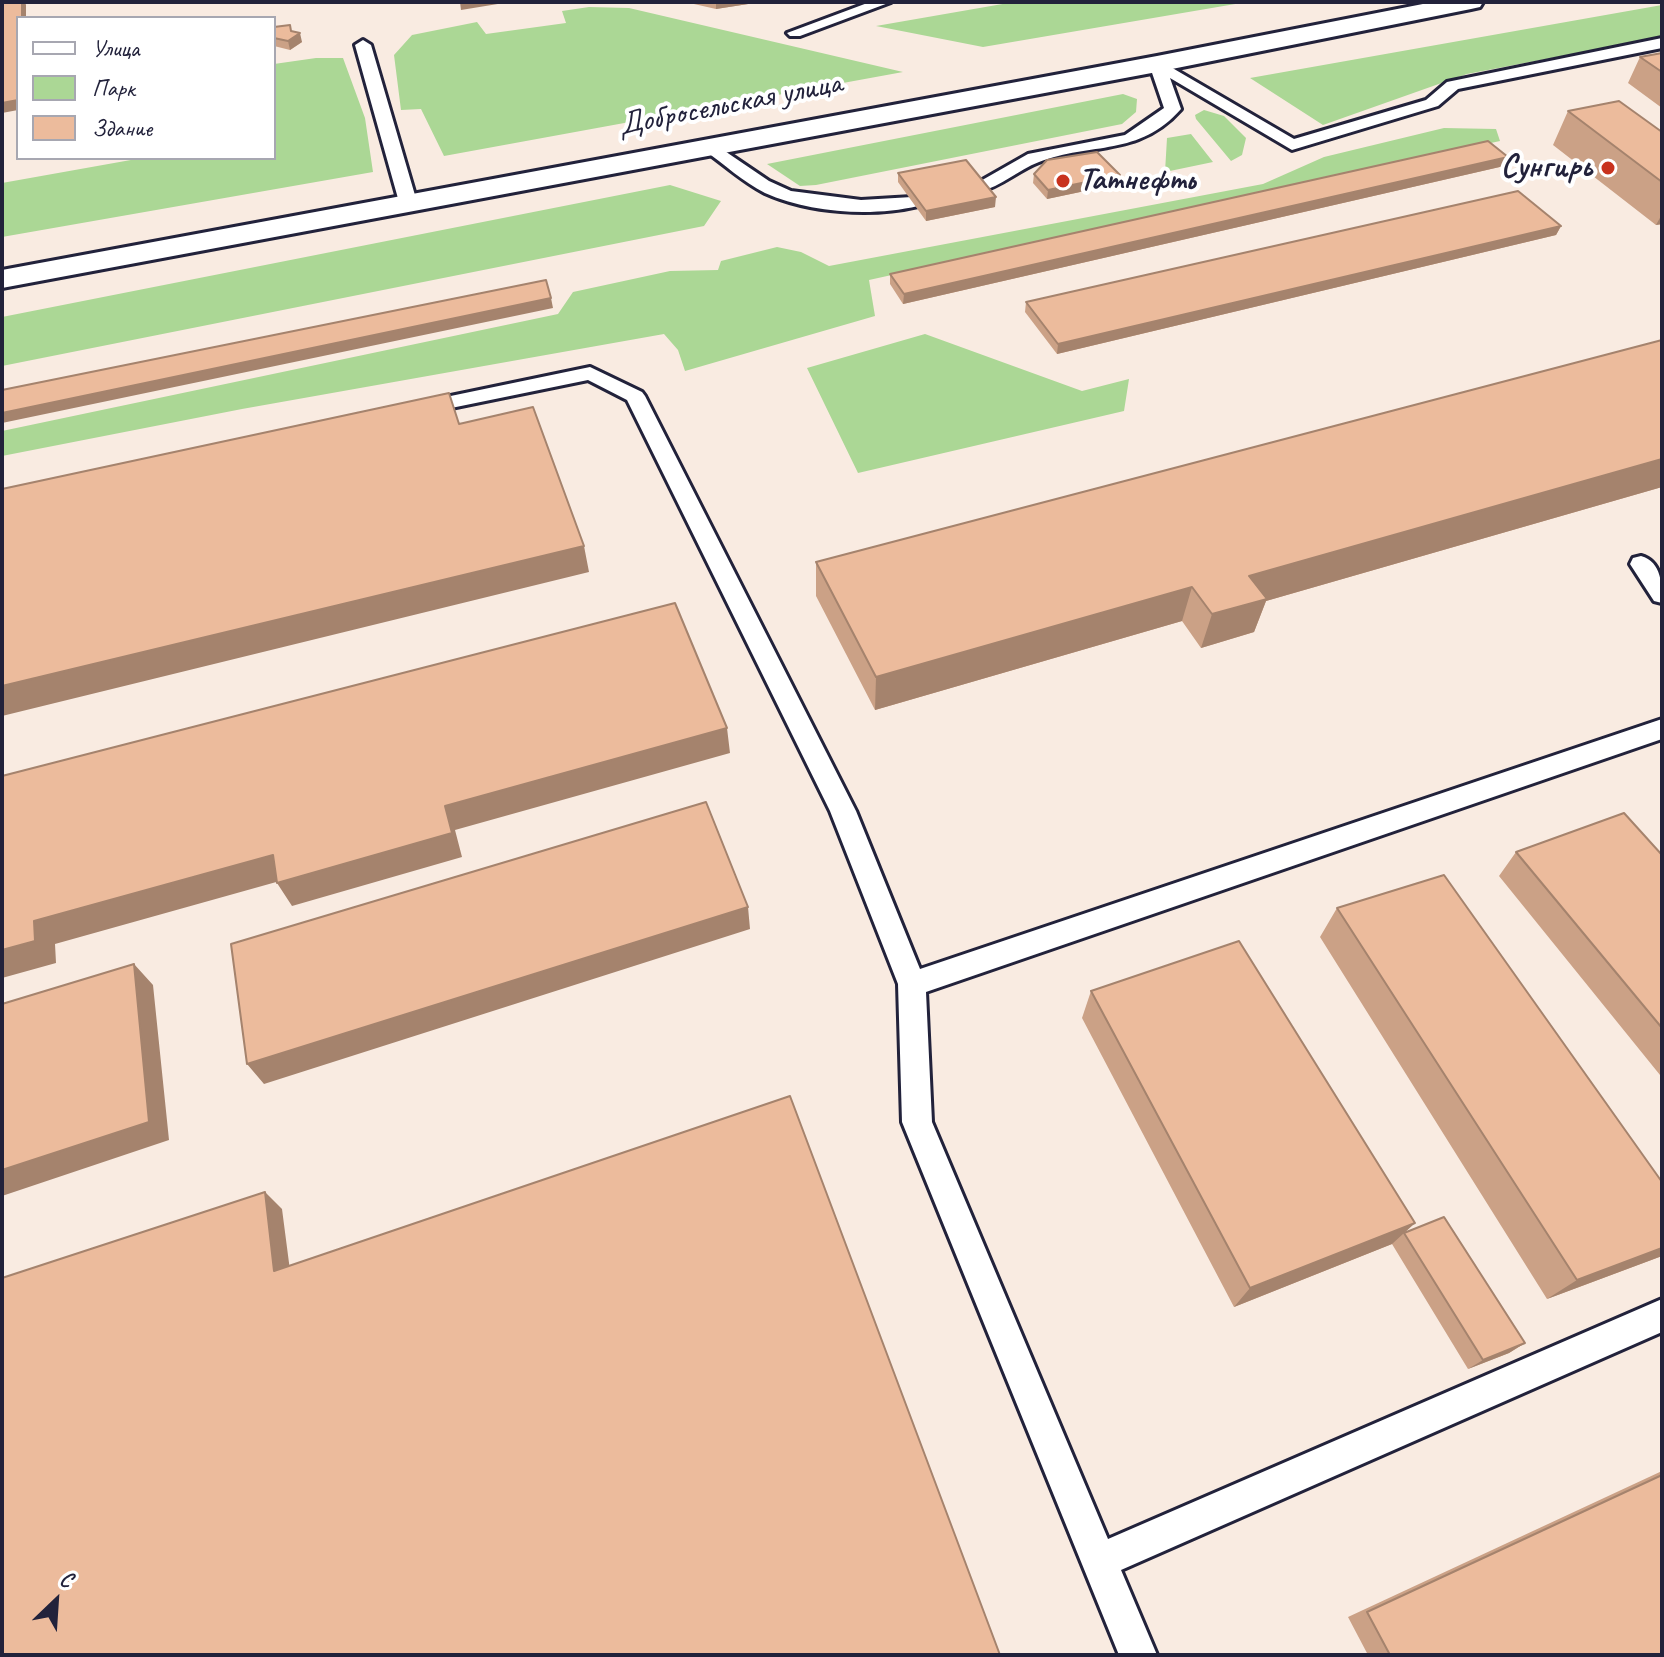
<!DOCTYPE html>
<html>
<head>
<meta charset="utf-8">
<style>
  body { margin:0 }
  #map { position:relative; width:1664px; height:1657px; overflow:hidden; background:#f9ebe1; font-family:Caveat,sans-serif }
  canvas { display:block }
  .frame { position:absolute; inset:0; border:4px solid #22223b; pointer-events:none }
  .legend { position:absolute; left:16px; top:16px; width:260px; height:144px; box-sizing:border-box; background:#fff; border:2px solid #a7a7b1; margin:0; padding:10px 14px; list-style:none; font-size:24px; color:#22223b }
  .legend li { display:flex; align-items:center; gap:16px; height:40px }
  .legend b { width:40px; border:2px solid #a7a7b1 }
  .north { position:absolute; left:16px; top:1561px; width:80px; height:80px; -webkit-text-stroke:6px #fff; paint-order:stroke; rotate:25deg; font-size:22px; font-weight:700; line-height:32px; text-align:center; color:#22223b }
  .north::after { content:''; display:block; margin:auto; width:28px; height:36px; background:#22223b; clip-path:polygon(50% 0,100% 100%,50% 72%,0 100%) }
</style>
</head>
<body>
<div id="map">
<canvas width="1664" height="1657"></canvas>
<div class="frame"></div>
<ul class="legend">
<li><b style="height:10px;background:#fff"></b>Улица</li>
<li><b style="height:22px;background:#abd795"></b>Парк</li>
<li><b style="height:22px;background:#ecbb9c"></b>Здание</li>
</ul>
<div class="north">С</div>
</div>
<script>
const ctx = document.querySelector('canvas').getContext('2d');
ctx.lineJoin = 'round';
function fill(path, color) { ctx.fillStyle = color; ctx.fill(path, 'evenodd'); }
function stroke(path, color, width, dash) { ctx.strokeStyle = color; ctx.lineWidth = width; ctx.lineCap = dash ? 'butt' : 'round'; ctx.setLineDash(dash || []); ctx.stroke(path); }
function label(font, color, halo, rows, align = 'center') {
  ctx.font = font + ' Caveat,sans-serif'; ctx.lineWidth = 8; ctx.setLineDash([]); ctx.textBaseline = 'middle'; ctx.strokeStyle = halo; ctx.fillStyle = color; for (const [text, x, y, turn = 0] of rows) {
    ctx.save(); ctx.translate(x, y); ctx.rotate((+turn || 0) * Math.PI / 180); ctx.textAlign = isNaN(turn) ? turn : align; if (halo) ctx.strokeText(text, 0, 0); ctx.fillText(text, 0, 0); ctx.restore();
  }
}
const green = new Path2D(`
  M1014 2H1247L983 47 876 26Z
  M1662 5V37L1467 74 1323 125 1250 78Z
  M589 7 629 8 903 72 444 156 421 109 401 110 394 55 412 35 477 22 486 34 566 23 562 11Z
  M316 58H343L365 118 373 172 2 237V183L142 158H274V64Z
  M1123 94 1137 99 1136 112 1122 124 816 185 800 186 767 164Z
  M1204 110 1224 116 1246 138 1242 155 1231 161 1196 119 1195 115Z
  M1444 128 1496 129 1500 141 869 280 875 316 685 371 678 350 664 334 242 409 2 456V431L558 314 573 292 670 271 718 270 721 261 777 247 801 252 829 266 1263 184 1324 157Z
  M1191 134 1213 162 1165 172 1167 138Z
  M670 185 721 201 704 226 2 366V317Z
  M925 334 1082 391 1129 379 1124 411 858 473 807 368Z`);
const lane = new Path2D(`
  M870 2H891L800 36H790L787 33Z
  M1662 38V48L1458 89 1438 106 1292 150 1170 78 1181 109C1139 157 1091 142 1039 162 1018 170 1002 186 979 192L970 187 1028 154 1125 135 1164 108 1149 64 1157 59 1294 139 1426 100 1447 82Z
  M363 40 371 45 417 202 414 206H402L399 202 355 45Z
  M710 141 769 181 791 191 861 200 912 197 921 202 918 206C872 217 809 213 765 193 743 182 724 164 704 150L702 146Z
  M590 367 642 392 645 396 856 811 920 969 1662 719V739L926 992 932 1122 1108 1539 1662 1299V1332L1121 1570 1157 1655H1119L902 1122 898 984 830 811 627 400 588 380 417 415 407 409 417 403Z
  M1641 556C1662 562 1662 585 1662 603L1654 601 1630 564 1633 558Z`);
const primary = new Path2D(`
  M1433 2H1483L1480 7 1471 9 1157 72 2 288V270L1157 56Z`);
const wall = new Path2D(`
  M685 2H761L716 9Z
  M274 27 291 31 302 42 290 50 274 46Z
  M1662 53V108L1628 83 1640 57Z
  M1568 111 1662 132V224L1656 225 1553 145Z
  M1508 157 1504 166 903 304 890 284V274Z
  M898 173 995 207 926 221 898 182Z
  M1034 174 1118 184 1047 199 1033 183Z
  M1561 226 1556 235 1057 354 1025 312 1026 302Z
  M1662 340V487L1266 601 1254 632 1201 648 1182 621 875 710 816 596V562Z
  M1516 852 1662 855V1074L1660 1075 1499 876Z
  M1337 908 1662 1182V1256L1547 1299 1320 937Z
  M1091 991 1415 1223 1392 1244 1234 1307 1082 1018Z
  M1404 1233 1525 1343 1509 1353 1468 1369 1392 1244Z
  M1662 1471V1655H1368L1348 1617Z`);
const shadedWall = new Path2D(`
  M22 2H25L26 5V18H22Z
  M460 2H510L461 10Z
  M716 2H761L716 9Z
  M300 33 302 42 290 50 288 41Z
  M18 100V110L2 113V103Z
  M1508 157 1504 166 903 304 904 294Z
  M1120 175 1118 184 1047 199 1048 190Z
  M996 197 995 207 926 221V211Z
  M1662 214V224L1656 225Z
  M1561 226 1556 235 1057 354 1058 344Z
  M551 298 553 308 2 423V413Z
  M1662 459V487L1266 601 1254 632 1201 648 1212 614 1249 576Z
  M584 546 589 572 2 716V686Z
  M1192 587 1182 621 875 710 876 677Z
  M727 728 730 753 455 830 462 857 292 906 277 883 445 806Z
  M273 855 287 879 55 944 56 963 2 978V950L34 921Z
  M748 907 750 929 264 1084 247 1064Z
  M134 964 153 985 169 1140 2 1196V1170Z
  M265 1192 282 1209 292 1286 274 1271Z
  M1415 1223 1392 1244 1234 1307 1250 1288Z
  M1662 1248V1256L1547 1299 1577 1280Z
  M1525 1343 1509 1353 1468 1369 1483 1360Z`);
const building = new Path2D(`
  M2 2H22V18H18V100L2 103Z
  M290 25 291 31 300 33 288 41 274 38V27Z
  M1662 53V72L1640 57Z
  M1619 101 1662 132V182L1568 111Z
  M1488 141 1508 157 904 294 890 274Z
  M1097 152 1120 175 1048 190 1034 174 1047 160Z
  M966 160 996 197 926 211 898 173Z
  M1518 191 1561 226 1058 344 1026 302Z
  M546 280 551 298 2 413V390Z
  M1662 340V459L1249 576 1267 599 1212 614 1192 587 876 677 816 562Z
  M449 393 459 424 533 407 584 546 2 686V489Z
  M675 603 727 728 445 806 452 833 277 883 273 855 34 921 35 941 2 950V776Z
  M706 802 748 907 247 1064 231 944Z
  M1624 813 1662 855V1028L1516 852Z
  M1444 875 1662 1182V1248L1577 1280 1337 908Z
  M1239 941 1415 1223 1250 1288 1091 991Z
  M134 964 149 1122 2 1170V1004Z
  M790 1096 1000 1655H2V1278L265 1192 274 1271Z
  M1444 1217 1525 1343 1483 1360 1404 1233Z
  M1662 1475V1655H1390L1367 1612Z`);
const markers = [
  [1608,168,8,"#c8321e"],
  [1063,181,8,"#c8321e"]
];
const farStreetnames = [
  ["Добросельская улица",730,105,-11]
];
const farPoinames = [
  ["Сунгирь",1592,168],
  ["Татнефть",1079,181,"left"]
];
fill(green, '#abd795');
stroke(lane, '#22223b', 6);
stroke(primary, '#22223b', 6);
fill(lane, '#fff');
fill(primary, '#fff');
fill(wall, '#cba186');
fill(shadedWall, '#a5836d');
fill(building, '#ecbb9c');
stroke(building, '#a5836d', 2);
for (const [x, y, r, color] of markers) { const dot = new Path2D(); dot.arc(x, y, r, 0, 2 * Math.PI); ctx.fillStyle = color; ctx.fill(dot); stroke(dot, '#fff', 3); }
label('32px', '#22223b', '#fff', farStreetnames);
label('bold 32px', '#22223b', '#fff', farPoinames, 'right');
</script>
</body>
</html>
